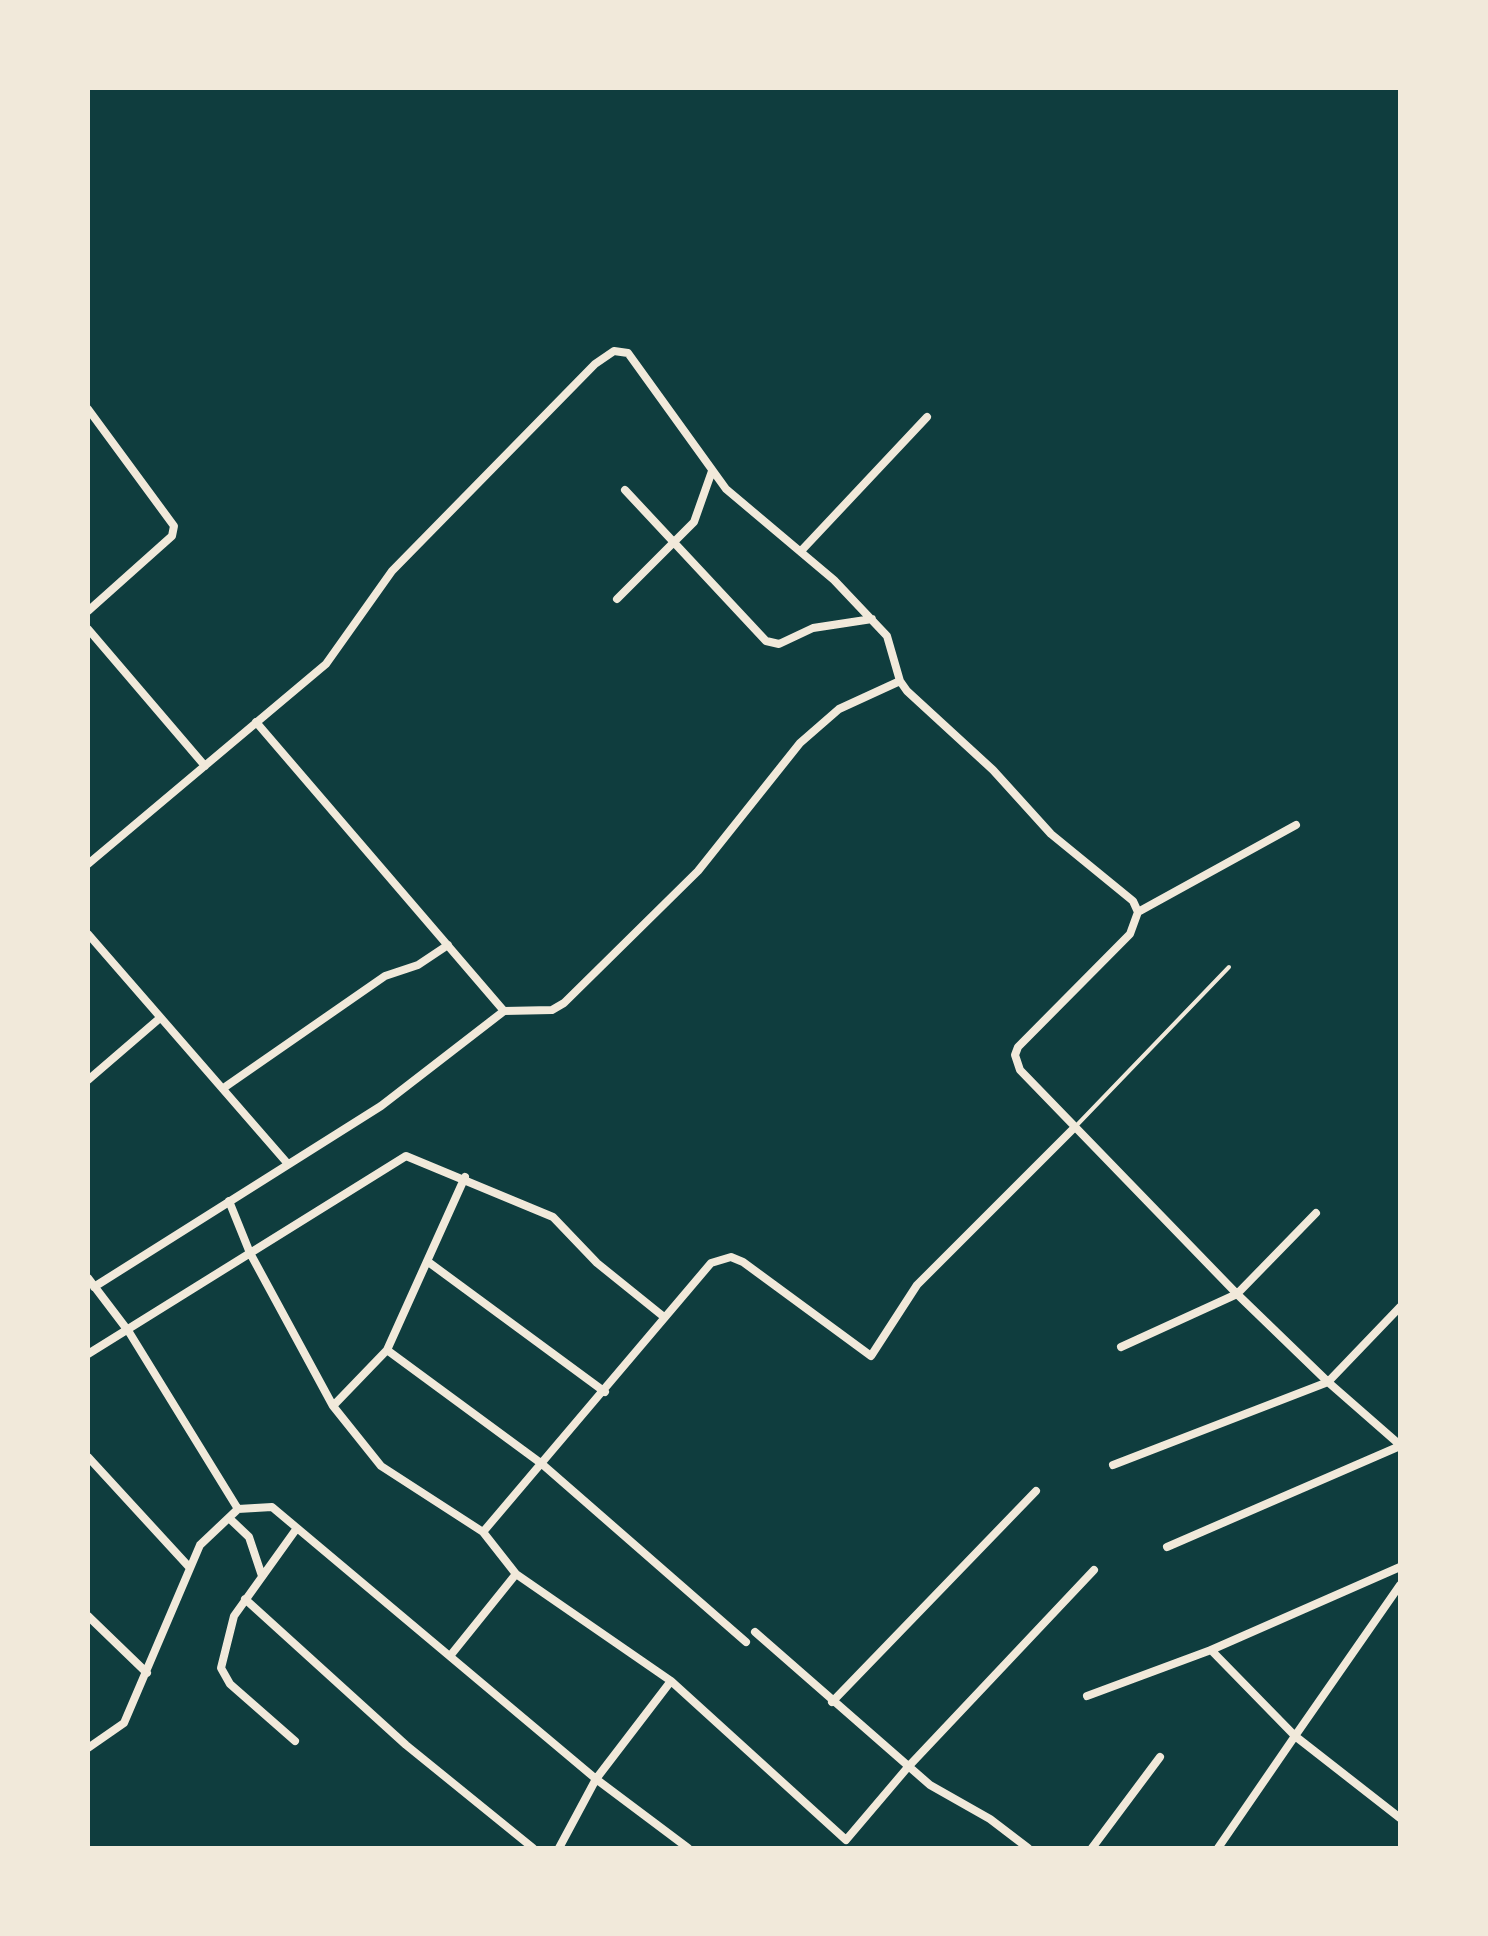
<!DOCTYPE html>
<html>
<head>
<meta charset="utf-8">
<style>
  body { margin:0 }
  #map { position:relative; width:1488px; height:1936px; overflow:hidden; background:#0f3d3e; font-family:"DM Sans",sans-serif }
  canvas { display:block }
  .frame { position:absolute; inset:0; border:90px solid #f1e9da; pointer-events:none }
</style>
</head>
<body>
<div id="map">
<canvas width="1488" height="1936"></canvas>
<div class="frame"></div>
</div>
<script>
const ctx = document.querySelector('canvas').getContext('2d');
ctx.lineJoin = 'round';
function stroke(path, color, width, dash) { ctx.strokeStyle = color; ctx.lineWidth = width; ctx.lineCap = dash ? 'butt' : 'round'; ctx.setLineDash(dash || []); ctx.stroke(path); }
const service = new Path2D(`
  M1076 1126 1229 967`);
const minor = new Path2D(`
  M88 409 174 526 172 536 88 611
  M625 490 766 641 779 644 813 628 872 619
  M801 551 927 417
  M617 599 694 522 712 471
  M88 629 205 766
  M256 722 504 1011
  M88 864 326 664 392 571 595 364 614 351 628 353 726 489 834 580 887 636 900 681 907 691 993 770 1051 834 1133 901 1138 912 1130 934 1018 1047 1015 1055 1020 1070 1237 1294 1316 1213
  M1138 912 1296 825
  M88 934 288 1164
  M88 1080 160 1018
  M225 1087 385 976 418 965 448 945
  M465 1177 387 1350 333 1406 381 1466 483 1532 711 1263 731 1257 743 1262 871 1356 917 1285 1074 1128
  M229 1201 250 1253 333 1406
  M427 1261 605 1392
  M88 1278 129 1332 238 1509
  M94 1287 381 1106 504 1011 552 1010 564 1003 698 871 800 743 839 709 900 681
  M1400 1307 1328 1382 1400 1445
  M387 1350 542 1464 746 1642
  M88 1354 406 1156 553 1217 597 1263 664 1317
  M88 1457 190 1568
  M1113 1465 1328 1382 1237 1294 1121 1347
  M229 1518 249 1537 262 1576
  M483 1532 516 1574 671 1681 596 1779 688 1848
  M1167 1547 1400 1446
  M1400 1585 1295 1736 1400 1818
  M245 1599 406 1745 533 1848
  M88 1616 147 1673
  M755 1632 930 1785 990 1819 1028 1848
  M1211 1650 1295 1736 1218 1848
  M450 1656 516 1574
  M671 1681 846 1840 908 1767 1094 1570
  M1087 1696 1211 1650 1400 1567
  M832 1702 1036 1491
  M295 1741 230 1684 221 1668 234 1616 297 1528
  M88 1748 124 1723 200 1545 238 1509 272 1507 596 1779 559 1848
  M1092 1848 1160 1757`);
stroke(service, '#f1e9da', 4);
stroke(minor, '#f1e9da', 8);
</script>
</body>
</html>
